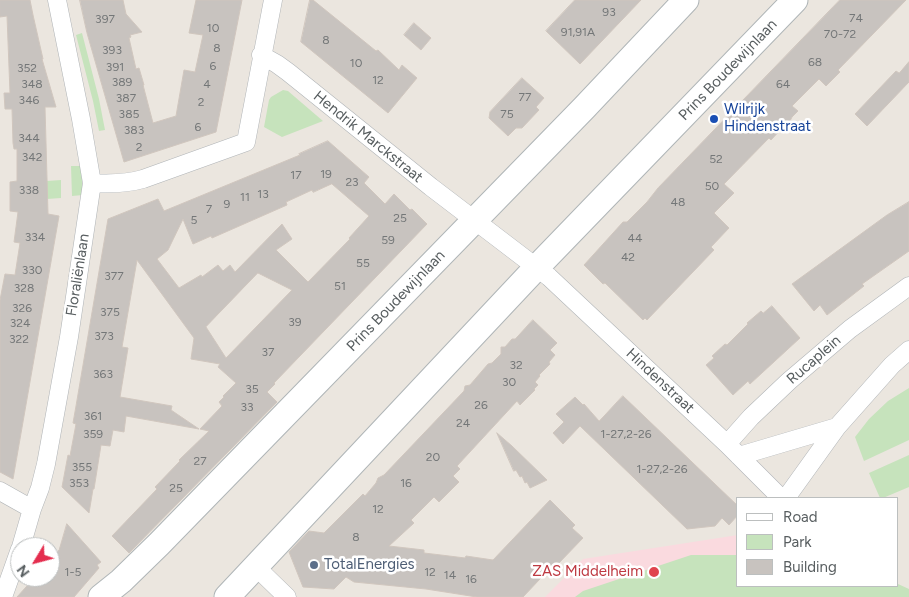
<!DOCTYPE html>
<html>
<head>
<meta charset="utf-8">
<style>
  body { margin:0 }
  #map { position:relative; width:909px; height:597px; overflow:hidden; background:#ebe6df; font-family:Figtree,sans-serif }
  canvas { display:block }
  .legend { position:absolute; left:736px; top:497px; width:162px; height:90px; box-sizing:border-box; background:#fff; border:1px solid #bcbfbf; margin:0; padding:6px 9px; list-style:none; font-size:15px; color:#585e60 }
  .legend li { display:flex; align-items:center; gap:10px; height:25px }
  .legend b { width:25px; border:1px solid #bcbfbf }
  .north { position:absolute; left:10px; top:537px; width:50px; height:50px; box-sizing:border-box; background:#fff; border:1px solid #bcbfbf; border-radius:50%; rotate:233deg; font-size:14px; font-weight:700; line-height:20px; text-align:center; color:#585e60 }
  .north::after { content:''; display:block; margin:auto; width:18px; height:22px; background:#e42d4e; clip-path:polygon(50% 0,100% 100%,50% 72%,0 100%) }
</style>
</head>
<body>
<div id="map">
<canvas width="909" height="597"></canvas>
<ul class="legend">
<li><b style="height:6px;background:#fff"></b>Road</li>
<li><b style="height:14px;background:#c6e3bc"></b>Park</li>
<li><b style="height:14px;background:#c8c3bf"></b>Building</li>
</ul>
<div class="north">N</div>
</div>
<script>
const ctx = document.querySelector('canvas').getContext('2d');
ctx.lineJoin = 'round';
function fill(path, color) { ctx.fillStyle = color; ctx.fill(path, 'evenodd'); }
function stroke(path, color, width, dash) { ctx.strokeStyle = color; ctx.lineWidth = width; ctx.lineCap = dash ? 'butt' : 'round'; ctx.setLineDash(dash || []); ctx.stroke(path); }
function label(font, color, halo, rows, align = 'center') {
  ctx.font = font + ' Figtree,sans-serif'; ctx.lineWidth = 5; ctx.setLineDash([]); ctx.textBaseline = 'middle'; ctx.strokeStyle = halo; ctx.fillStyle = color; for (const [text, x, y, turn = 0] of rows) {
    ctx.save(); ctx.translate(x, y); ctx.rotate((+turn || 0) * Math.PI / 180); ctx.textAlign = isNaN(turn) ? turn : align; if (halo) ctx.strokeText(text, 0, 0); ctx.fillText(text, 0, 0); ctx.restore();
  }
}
const medical = new Path2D(`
  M738 535V586L909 597H545L583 559Z`);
const green = new Path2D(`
  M82 33 99 99 105 130 99 131 93 101 76 35Z
  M283 90 288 91 323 121 282 137 264 127 269 100 271 97Z
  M71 166H81L83 195 72 196Z
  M61 180V198L47 199V181Z
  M909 388V440L864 461 855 437 869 419 888 401Z
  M909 455V487L883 498H880L869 473Z
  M691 555H738V586H898V584L909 589V597H575L583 591Z`);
const building = new Path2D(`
  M0 0H30L33 15 43 59H42L56 107H45L48 214 59 216 13 479 0 472V300L5 274 15 275 20 243 14 242 18 212 10 211V182L17 181V149H14L13 143 12 109H5L4 93H10L7 16 0 17Z
  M80 0H123L126 14 142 32 130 35 131 37 129 38 136 69 139 68 144 85H143L153 123 176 116 184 70 195 72 203 35 189 33 196 0H242L216 132 124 162 87 33Z
  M310 0H313L376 51 378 50 399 70 402 65 417 78 388 113 301 42Z
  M575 0H641L580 64 546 31Z
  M840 0H906L838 70 840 72 826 86 819 79 792 106 798 111 792 117 789 123 784 126 771 140 769 138 724 184 734 193 714 213 729 228 711 247 714 250 647 320 645 318 643 320 605 283 603 284 584 265 623 222H627L647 202 658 188Z
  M414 23 431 38 421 50 404 35Z
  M909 62V82L867 126 855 114 896 71 899 73Z
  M522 78 544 98 536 107 539 110 522 128H516L508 136 489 118 490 112Z
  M328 141 369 177 364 183 385 204 394 194 410 210 412 209 427 224 274 383 275 384 267 392 277 402 129 553 112 536 157 489 155 487 180 461 179 460 209 431 200 429 222 406 219 402 224 397 223 396 236 383 218 367 220 364 191 359 194 338 137 260 122 347 128 348 120 397 172 406 171 410 199 429 126 416 124 432 113 430 110 446 101 445 94 489H93L89 513 62 487 68 455 70 456 76 424 73 423 76 406 108 219 158 199 164 211 300 155 299 154ZM332 184 369 216 349 238 350 239 308 282 276 250 292 239 282 224 235 272 230 265 223 271 218 265 202 277 201 275 179 288 157 259 168 250 183 219 193 244 211 236 212 238 287 205 286 202 312 190 313 192ZM258 273 292 290 226 358 206 327Z
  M909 202V251L862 284 864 286 827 315 820 305 814 311 792 284 887 215Z
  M772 306 800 338 750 384 748 381 733 395 706 365 714 358 712 356 725 344 727 345 748 324 747 323 761 311 763 313Z
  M533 320 557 343 550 350 555 355 549 362 550 364 539 375 540 376 535 382 538 385 534 389 535 390 520 405 517 401 457 466 460 469 453 476 459 482 439 502 434 497 411 520 414 523 389 546 424 550V553L441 555 465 558 466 556 493 560 550 500 575 525 572 528 583 538 558 564 556 562 523 597H477L426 589 354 582 346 577 334 589 303 587 289 552 309 531 324 533 363 494 365 496 376 483 378 478 384 475 464 391 465 386 470 385 488 364 492 363 501 354V347H505L512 339H515Z
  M623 396 738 506V515L729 525 722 518 715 526 687 529 580 426 563 444 553 433 564 422 556 414 575 397 583 405 584 404 599 421Z
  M497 433 512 446 547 480 530 488 527 482 525 483 522 476 520 477 516 470 514 471Z
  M67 524 101 562 97 565 99 568 74 597H17L35 577H50V560L59 550Z`);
const street = new Path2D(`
  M261 55 277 64 288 72 431 187 549 277 727 444 781 498
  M92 183C110 184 126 184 143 179L246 142 273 0
  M727 444 751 417 789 381 850 329 909 286
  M739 456 837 427
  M0 491 32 509
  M786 498 837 427 892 365 909 350
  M21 547 32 509 40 488 46 464 69 337 92 183 81 119 57 0
  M256 567 287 597
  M3 597 20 549`);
const secondary = new Path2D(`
  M101 597 121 581 159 544 584 108 686 0
  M227 597 536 268 795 0`);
const markers = [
  [714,119,5,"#1a4fb4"],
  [314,565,5,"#5c6f8a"],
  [654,572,6,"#e0444e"]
];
const numberNames = [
  ["93",609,12],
  ["74",856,18],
  ["397",105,19],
  ["10",213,28],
  ["91,91A",578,32],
  ["70-72",840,34],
  ["8",326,40],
  ["8",217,48],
  ["393",112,50],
  ["68",815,62],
  ["10",356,63],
  ["6",213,66],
  ["391",115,67],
  ["352",27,68],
  ["12",378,80],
  ["389",122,82],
  ["348",32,84],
  ["4",207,84],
  ["64",783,84],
  ["77",525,97],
  ["387",126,98],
  ["346",29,100],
  ["2",201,102],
  ["385",129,114],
  ["75",507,114],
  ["6",198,127],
  ["383",134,130],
  ["344",29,138],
  ["2",139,147],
  ["342",32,157],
  ["52",716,159],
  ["19",326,174],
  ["17",296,175],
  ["23",352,182],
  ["50",712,186],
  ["338",29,190],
  ["13",263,194],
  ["11",245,197],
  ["48",678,202],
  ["9",227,204],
  ["7",209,209],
  ["25",400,218],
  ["5",194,220],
  ["334",35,237],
  ["44",635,238],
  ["59",388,240],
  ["42",628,257],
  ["55",363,263],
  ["330",32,270],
  ["377",114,276],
  ["51",340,286],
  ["328",24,288],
  ["326",22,308],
  ["375",110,312],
  ["39",295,322],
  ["324",20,323],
  ["373",104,336],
  ["322",19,339],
  ["37",268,352],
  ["32",516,365],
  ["363",103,374],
  ["30",509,382],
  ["35",252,389],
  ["26",481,405],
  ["33",247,407],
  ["361",93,416],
  ["24",463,423],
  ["359",93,434],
  ["1-27,2-26",626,434],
  ["20",433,457],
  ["27",200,461],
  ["355",82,467],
  ["1-27,2-26",662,469],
  ["353",79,483],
  ["16",406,483],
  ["25",176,488],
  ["12",378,509],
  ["8",356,537],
  ["1-5",73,572],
  ["12",430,572],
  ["14",450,575],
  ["16",471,579]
];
const streetNames = [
  ["Prins Boudewijnlaan",728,70,-46],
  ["Hendrik Marckstraat",368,137,39],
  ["Floraliënlaan",78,275,-81],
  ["Prins Boudewijnlaan",396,301,-46],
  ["Rucaplein",814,360,-41],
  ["Hindenstraat",660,381,43]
];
const transitNames = [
  ["Wilrijk",724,110],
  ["Hindenstraat",724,127]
];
const serviceNames = [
  ["TotalEnergies",324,565]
];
const healthNames = [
  ["ZAS Middelheim",643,572]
];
fill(medical, '#fadadf');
fill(green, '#c6e3bc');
fill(building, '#c8c3bf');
stroke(building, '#d0c6be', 1);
stroke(street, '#b0b4b7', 19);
stroke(secondary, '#afb5b7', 27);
stroke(street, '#fff', 18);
stroke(secondary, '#fff', 25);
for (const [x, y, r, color] of markers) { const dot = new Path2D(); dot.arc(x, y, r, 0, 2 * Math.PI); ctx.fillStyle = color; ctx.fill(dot); stroke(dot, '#fff', 2); }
label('12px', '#747778', null, numberNames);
label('15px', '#585e60', '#fff', streetNames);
label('15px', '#164399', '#fff', transitNames, 'left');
label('15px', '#4e5e75', '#fff', serviceNames, 'left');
label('15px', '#be3a42', '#fff', healthNames, 'right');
</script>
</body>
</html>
